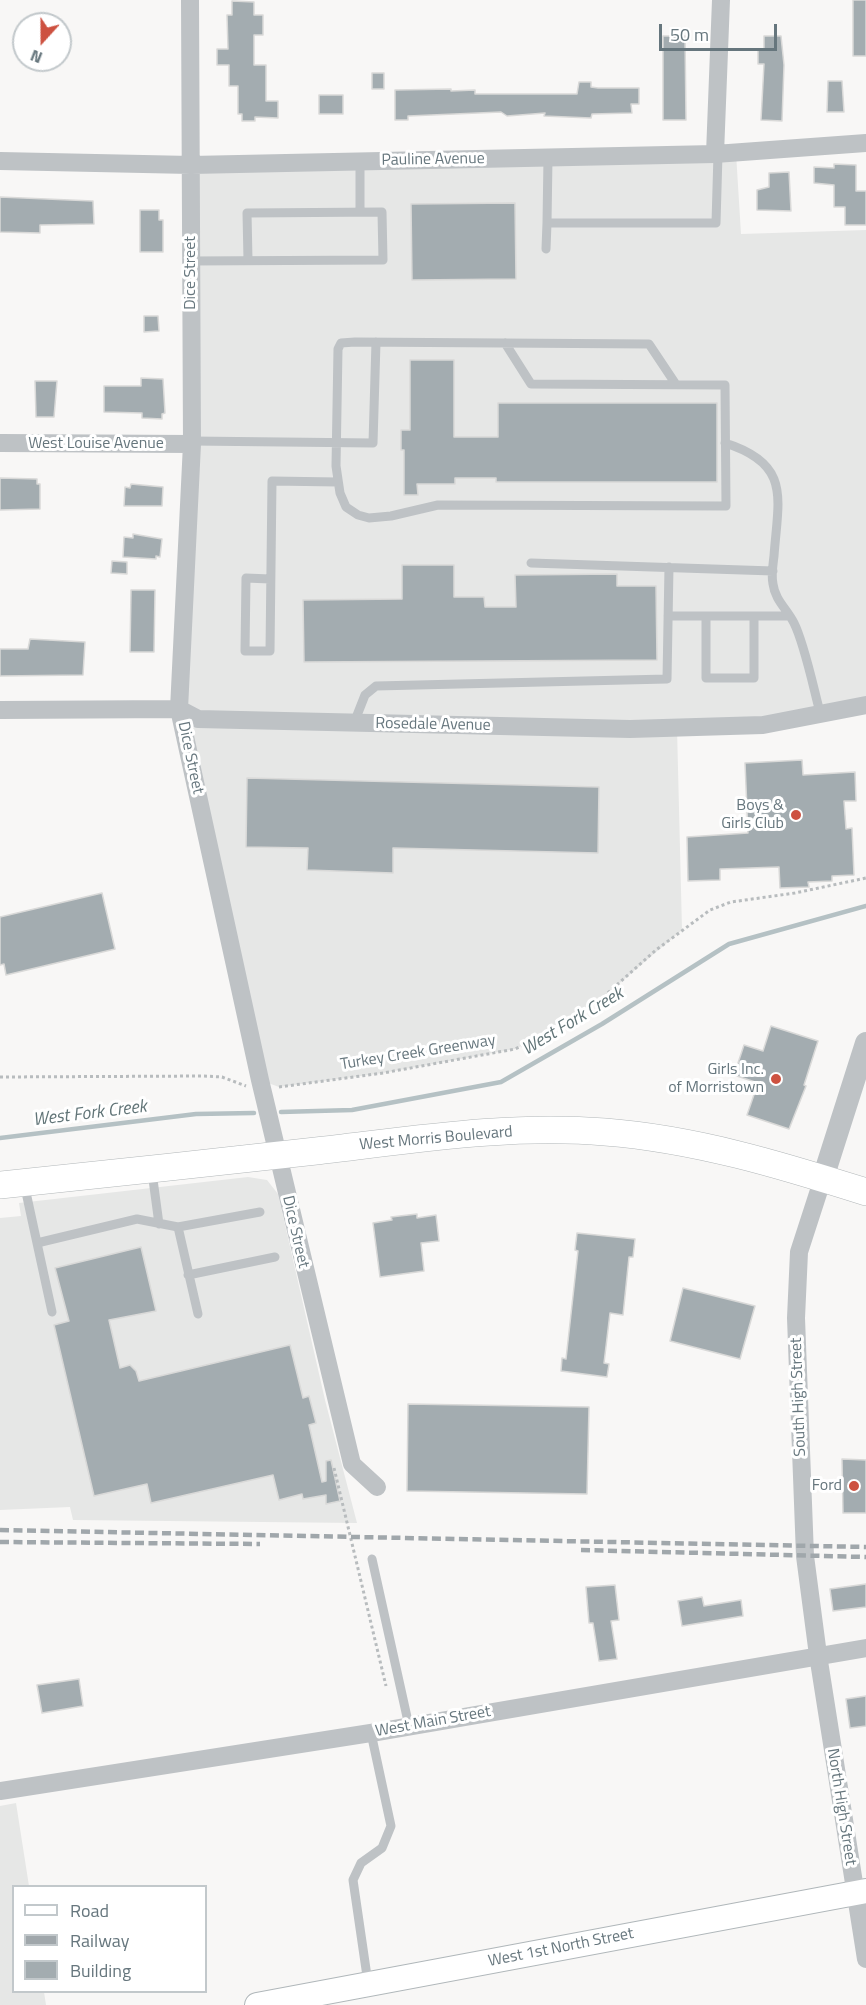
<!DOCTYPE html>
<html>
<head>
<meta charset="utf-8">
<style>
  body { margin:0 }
  #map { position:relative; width:866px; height:2005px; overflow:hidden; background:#f8f7f6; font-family:"Titillium Web",sans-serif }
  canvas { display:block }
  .legend { position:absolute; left:12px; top:1885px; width:195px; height:108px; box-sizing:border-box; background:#fff; border:2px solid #c2c8cb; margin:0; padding:8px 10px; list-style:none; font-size:18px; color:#66767d }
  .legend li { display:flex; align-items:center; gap:12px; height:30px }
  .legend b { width:30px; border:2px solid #c2c8cb }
  .north { position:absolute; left:12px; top:12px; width:60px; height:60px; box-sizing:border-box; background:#fff; border:2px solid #c2c8cb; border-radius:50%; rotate:201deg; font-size:16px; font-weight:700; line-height:24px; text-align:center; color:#66767d }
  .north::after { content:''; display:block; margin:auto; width:21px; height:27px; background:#cd5140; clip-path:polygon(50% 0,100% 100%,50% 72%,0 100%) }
  .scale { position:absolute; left:659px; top:24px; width:118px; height:27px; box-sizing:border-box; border:3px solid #66767d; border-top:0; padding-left:8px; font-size:18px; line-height:21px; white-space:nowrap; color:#66767d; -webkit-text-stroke:4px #fff; paint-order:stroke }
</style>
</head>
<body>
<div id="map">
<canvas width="866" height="2005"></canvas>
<ul class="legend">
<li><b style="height:8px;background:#fff"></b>Road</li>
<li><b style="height:8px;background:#a0a7ab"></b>Railway</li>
<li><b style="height:16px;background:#a3acb0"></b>Building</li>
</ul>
<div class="north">N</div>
<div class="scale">50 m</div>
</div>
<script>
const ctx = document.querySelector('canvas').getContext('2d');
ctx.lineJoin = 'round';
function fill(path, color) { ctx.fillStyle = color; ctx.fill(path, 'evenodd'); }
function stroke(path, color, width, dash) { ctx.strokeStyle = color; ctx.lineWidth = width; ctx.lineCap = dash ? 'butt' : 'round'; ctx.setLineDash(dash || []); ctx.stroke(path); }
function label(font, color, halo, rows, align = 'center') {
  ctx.font = font + ' "Titillium Web",sans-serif'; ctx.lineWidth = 6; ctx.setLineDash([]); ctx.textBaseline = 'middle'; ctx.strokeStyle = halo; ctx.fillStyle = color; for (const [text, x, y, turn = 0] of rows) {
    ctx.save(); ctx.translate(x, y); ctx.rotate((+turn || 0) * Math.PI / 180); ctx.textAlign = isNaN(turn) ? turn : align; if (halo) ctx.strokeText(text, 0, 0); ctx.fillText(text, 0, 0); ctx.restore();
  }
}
const built = new Path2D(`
  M736 153 741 234 866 230V705L677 728 682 930 602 998 545 1035 515 1049 383 1073 279 1087 260 1080 179 709 191 165Z
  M248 1177 267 1180 278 1194 325 1400 357 1523 73 1520 70 1507 0 1510V1218L21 1216 19 1203Z
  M16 1803 29 1886H14V1992H44L46 2005H0V1806Z`);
const stream = new Path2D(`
  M281 1112 352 1110 501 1082 602 1024 729 944 866 906
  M0 1138 196 1114 254 1113`);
const building = new Path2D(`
  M853 0H866V56H853Z
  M232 1 254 2V15H263V35H254V65H266V101H278V118L255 117V121H242V114H238V86H229V65H217V49H228L227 15H232Z
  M663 36H685L686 120H663Z
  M764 36H781L784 65 782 121 761 120 764 64H758V50H764Z
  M372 73H384V89H372Z
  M828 81H842L844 112H827Z
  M579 82H591V87L598 88H639V104H631L632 113 592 114 591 118 544 116 545 113 507 116 501 112 408 116V120H395V90L451 89V91L475 90V94H577Z
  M319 95H343V114H319Z
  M834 164 856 165V191H866V225H845V207H834V185L814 183V167L834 168Z
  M789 172 791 211 757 210V190L769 187V173Z
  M0 197 93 201 94 224 40 225V233L0 232Z
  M515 203 516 279 412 280 411 204Z
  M140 210H159V220H163V252H140Z
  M144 316H158L159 331 144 332Z
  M410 360H454V437H498V403H717V482H496V478H455V484H417L418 495H404V450H401V430H410Z
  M141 378 163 379 165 413 162 414V419L142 418V413L104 412V386H141Z
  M35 381H57L54 417H36Z
  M0 478 37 479V484H40V509L0 510Z
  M131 484 163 487 162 506H124L125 487 130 488Z
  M133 534 162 539 160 557 156 556V559L123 557 124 537 133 538Z
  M112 561 127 562V574L111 573Z
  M402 565H454V597H484L485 607H516L515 575 617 574V586H656L657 660 304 662 303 600 402 599Z
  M131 590H155L154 652H130Z
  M30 639 85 642 83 675 0 676V649H28Z
  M802 760 803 775 855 772 856 801H844L846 829 852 828 854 875 832 876V881L808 882 809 887 780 888 779 867 720 869V880L688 881 687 837 748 833 745 763Z
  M247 778 599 787 598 853 393 848V873L307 870 308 848 246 847Z
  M102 893 115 949 6 975 4 964 0 965V917Z
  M771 1026 818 1041 804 1085 806 1086 789 1129 747 1115 758 1083 734 1075 744 1045 763 1051Z
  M417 1214V1218L436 1215 439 1241 421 1243 424 1271 380 1277 373 1223 392 1220 391 1217Z
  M577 1233 635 1239 633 1257H629L623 1315 610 1313 604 1363 609 1364 607 1377 561 1371 562 1358 566 1359 578 1251 575 1250Z
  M141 1247 156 1311 109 1320 120 1368 130 1365 136 1371 139 1381 290 1345 303 1398 309 1396 316 1423 309 1425 322 1482 326 1481V1461L331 1460 340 1501 326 1504V1495L303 1499 302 1494 279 1500 273 1475 151 1503 147 1484 94 1496 54 1325 69 1321 55 1268Z
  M683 1288 755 1306 740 1359 670 1341Z
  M408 1404 589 1407 587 1494 407 1491Z
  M842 1459 866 1460V1513H843Z
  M866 1584V1607L833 1611 830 1589Z
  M615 1585 619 1620 611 1621 617 1659 599 1661 593 1623H589L586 1587Z
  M702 1597 704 1606 741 1600 743 1616 682 1626 678 1601Z
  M79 1679 83 1706 42 1713 37 1685Z
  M866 1696V1726L850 1728 846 1699Z`);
const path = new Path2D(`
  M0 1077 204 1076 222 1077 246 1086
  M279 1087 383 1073 515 1049 545 1035 602 998 656 950 710 910 731 902 795 893 866 878
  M334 1468 386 1686`);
const service = new Path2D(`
  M548 158 547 223H716L718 154
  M360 162V212
  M546 249 547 223
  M191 261 383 260 382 212 247 213 248 260
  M505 343 531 384 725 385 726 506 438 505 391 516 369 518 358 515 346 507 340 493 336 466 338 349 341 343 355 342 649 344 675 383
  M192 441 373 443 376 342
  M725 443C792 464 778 499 774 556 773 565 771 575 773 584 775 600 787 609 794 623 805 645 814 691 821 716
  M531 563 773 571
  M270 579 246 578 245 651H270L272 481 338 482
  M668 616H789
  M706 616V678H754V616
  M354 723 365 695 376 686 667 679 669 567
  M152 1172 159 1224
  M24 1183 37 1243
  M178 1227 198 1314
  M188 1275 275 1257
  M52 1312 37 1243 137 1219 178 1227 260 1212
  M372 1559 409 1726
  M368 1983 353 1880 361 1863 382 1848 391 1826 371 1733`);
const minor = new Path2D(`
  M190 0 192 444 179 709 260 1080 352 1464 377 1487
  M715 154 721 0
  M0 161 191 165 715 154 866 143
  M0 443 192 444
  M0 710 179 709 198 719 630 729 763 725 866 705
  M823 1178 799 1252 796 1318 805 1556 818 1655 866 1959
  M0 1791 377 1732 866 1648`);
const tertiary = new Path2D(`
  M823 1178 866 1043`);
const secondary = new Path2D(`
  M257 2005 866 1891`);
const primary = new Path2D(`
  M0 1185C105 1174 211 1163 316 1151 412 1140 509 1124 605 1132 695 1139 781 1165 866 1192`);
const rail = new Path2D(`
  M0 1530 866 1547
  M0 1542 260 1544
  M581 1550 866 1557`);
const markers = [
  [796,815,6,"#cd5140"],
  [776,1079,6,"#cd5140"],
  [854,1486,6,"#cd5140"]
];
const streetNames = [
  ["Pauline Avenue",433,160,-1],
  ["Dice Street",191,273,-90],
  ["West Louise Avenue",96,444],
  ["Rosedale Avenue",433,725,1],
  ["Dice Street",190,758,78],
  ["Turkey Creek Greenway",418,1053,-9],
  ["West Morris Boulevard",436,1139,-5],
  ["Dice Street",295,1232,77],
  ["South High Street",799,1397,-92],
  ["West Main Street",433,1722,-10],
  ["North High Street",841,1807,81],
  ["West 1st North Street",561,1948,-11]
];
const poiNames = [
  ["Boys &",784,806],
  ["Girls Club",784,824],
  ["Girls Inc.",764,1070],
  ["of Morristown",764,1088],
  ["Ford",842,1486]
];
const waterNames = [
  ["West Fork Creek",573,1022,-31],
  ["West Fork Creek",90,1114,-7]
];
fill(built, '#e6e7e6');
stroke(stream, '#b5c1c4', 4.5);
fill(building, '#a3acb0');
stroke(building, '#d9d9d8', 1.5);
stroke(secondary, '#b0b7ba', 26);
stroke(primary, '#b2b7b9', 28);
stroke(path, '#b8bcbe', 3, [3, 3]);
stroke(service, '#bec2c5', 9);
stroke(minor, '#bec2c5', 18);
stroke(tertiary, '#bec2c5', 22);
stroke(secondary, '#fff', 24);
stroke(primary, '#fff', 27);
stroke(rail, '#a0a7ab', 4.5, [9, 4.5]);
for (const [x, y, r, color] of markers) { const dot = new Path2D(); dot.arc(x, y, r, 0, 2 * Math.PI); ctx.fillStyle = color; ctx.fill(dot); stroke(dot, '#fff', 2); }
label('16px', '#66767d', '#fff', streetNames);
label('16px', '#66767d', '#fff', poiNames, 'right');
label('italic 18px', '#617477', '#fff', waterNames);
</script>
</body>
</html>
